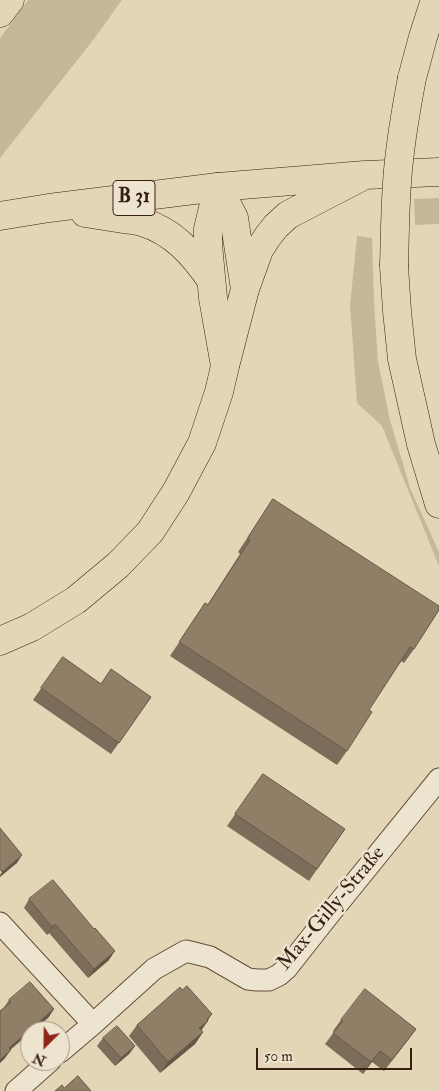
<!DOCTYPE html>
<html>
<head>
<meta charset="utf-8">
<style>
  body { margin:0 }
  #map { position:relative; width:439px; height:1091px; overflow:hidden; background:#e3d6b7; font-family:"IM FELL Double Pica",serif }
  canvas { display:block }
  .north { position:absolute; left:20px; top:1021px; width:50px; height:50px; box-sizing:border-box; background:#ede4d0; border:1px solid #a59584; border-radius:50%; rotate:203deg; font-size:14px; font-weight:700; line-height:20px; text-align:center; color:#381f11 }
  .north::after { content:''; display:block; margin:auto; width:18px; height:22px; background:#8f2418; clip-path:polygon(50% 0,100% 100%,50% 72%,0 100%) }
  .scale { position:absolute; left:256px; top:1048px; width:156px; height:22px; box-sizing:border-box; border:2px solid #381f11; border-top:0; padding-left:6px; font-size:15px; line-height:18px; white-space:nowrap; color:#381f11; -webkit-text-stroke:4px #ede4d0; paint-order:stroke }
</style>
</head>
<body>
<div id="map">
<canvas width="439" height="1091"></canvas>
<div class="north">N</div>
<div class="scale">50 m</div>
</div>
<script>
const ctx = document.querySelector('canvas').getContext('2d');
ctx.lineJoin = 'round';
function fill(path, color) { ctx.fillStyle = color; ctx.fill(path, 'evenodd'); }
function stroke(path, color, width, dash) { ctx.strokeStyle = color; ctx.lineWidth = width; ctx.lineCap = dash ? 'butt' : 'round'; ctx.setLineDash(dash || []); ctx.stroke(path); }
function label(font, color, halo, rows, align = 'center') {
  ctx.font = font + ' "IM FELL Double Pica",serif'; ctx.lineWidth = 5; ctx.setLineDash([]); ctx.textBaseline = 'middle'; ctx.strokeStyle = halo; ctx.fillStyle = color; for (const [text, x, y, turn = 0] of rows) {
    ctx.save(); ctx.translate(x, y); ctx.rotate((+turn || 0) * Math.PI / 180); ctx.textAlign = isNaN(turn) ? turn : align; if (halo) ctx.strokeText(text, 0, 0); ctx.fillText(text, 0, 0); ctx.restore();
  }
}
const green = new Path2D(`
  M28 0H122L94 39 0 158V38Z
  M439 198V224L415 225 414 199Z
  M357 236 372 238 374 302 378 362 390 420 410 488 439 552V566L382 426 357 403 350 305Z`);
const minor = new Path2D(`
  M0 923 93 1024
  M60 1052 93 1024 154 969 186 951 210 957 248 979 257 980H269L279 975 287 968 328 916 439 779
  M16 1091 50 1061`);
const major = new Path2D(`
  M0 13 10 0
  M412 78 423 37 435 0
  M218 187 208 229V244L213 298 225 366
  M218 187 234 218 245 289
  M85 213C97 215 110 217 123 219 129 220 136 220 142 222 173 231 194 255 211 280
  M0 216 49 208 218 187
  M394 266 397 311 402 359 421 444 439 504`);
const highway = new Path2D(`
  M218 187 365 175 439 172
  M0 641 32 627 76 600 118 565 150 532 176 492 202 443 219 392 225 366 245 289 259 250 268 236 276 226 288 215 365 175`);
const majorBridge = new Path2D(`
  M394 266C395 234 395 202 398 170 401 139 406 109 412 78`);
const wall = new Path2D(`
  M273 499 414 649 404 663 401 661 369 710 347 751 337 765 170 656 205 603 208 604 240 554 238 552Z
  M63 657 101 684 151 697 111 754 33 700Z
  M263 774 345 829 309 881 227 826Z
  M29 899 94 929 109 960 88 978 49 933 47 935 24 908Z
  M9 1000 54 1009 48 1018 32 1031H30L10 1049 5 1058 0 1063V1011L3 1009Z
  M208 1020V1021L201 1031 203 1032 195 1044 160 1073 129 1036 137 1025Z
  M341 1020 416 1029 384 1071 372 1062 363 1074 325 1044 334 1032 333 1031Z
  M103 1038 135 1046 129 1054 115 1066 97 1046Z`);
const shadedWall = new Path2D(`
  M22 855 17 863 0 877V875L2 872Z
  M55 924 49 933 47 935 52 927Z
  M115 951 109 960 88 978 94 969Z
  M54 1009 48 1018 32 1031H30V1033L3 1056 9 1048Z
  M212 1014 200 1032 191 1040 207 1019Z
  M416 1029 408 1040 384 1071 392 1060Z
  M203 1032 195 1044 160 1073 168 1062Z
  M135 1046 129 1054 115 1066 121 1058Z
  M11 1050 5 1058 0 1063V1060Z
  M380 1051 372 1062 363 1074 371 1062Z`);
const building = new Path2D(`
  M273 499 439 606V610L414 649 410 647 369 710 372 712 347 751 179 642 205 603 208 605 250 540 248 538Z
  M63 657 101 684 111 669 151 697 119 743 41 688Z
  M263 774 345 829 317 869 235 814Z
  M0 828 22 855 2 872 0 869Z
  M53 880 94 929 95 928 115 951 94 969 55 924 52 927 29 899Z
  M30 982 54 1009 9 1048 11 1050 0 1060V1011L11 1002 9 1000Z
  M187 986 212 1014 207 1019 208 1021 199 1028 203 1032 168 1062 137 1025 180 987 182 990Z
  M365 989 416 1029 392 1060 380 1051 371 1062 333 1033 343 1021 341 1020Z
  M117 1026 135 1046 121 1058 103 1038Z
  M78 1076 91 1091H55L62 1085 64 1088Z`);
const shields = [
  [134,198,42]
];
const shieldNames = [
  ["B 31",134,198]
];
const streetNames = [
  ["Max-Gilly-Straße",332,909,-50]
];
fill(green, '#c6b79b');
stroke(minor, '#634d3a', 23);
stroke(major, '#381f11', 29);
stroke(highway, '#381f11', 29);
stroke(minor, '#ede4d0', 21);
stroke(major, '#e3d6b7', 28);
stroke(highway, '#e3d6b7', 28);
stroke(majorBridge, '#381f11', 29, []);
stroke(majorBridge, '#e3d6b7', 28);
fill(wall, '#7d6c59');
fill(shadedWall, '#665848');
fill(building, '#917e67');
stroke(building, '#665848', 1);
for (const [x, y, w] of shields) { const box = new Path2D(); box.roundRect(x - w / 2, y - 17.5, w, 35, 4); ctx.fillStyle = '#ede4d0'; ctx.fill(box); stroke(box, '#381f11', 1); }
label('bold 20px', '#381f11', null, shieldNames);
label('21px', '#381f11', '#ede4d0', streetNames);
</script>
</body>
</html>
